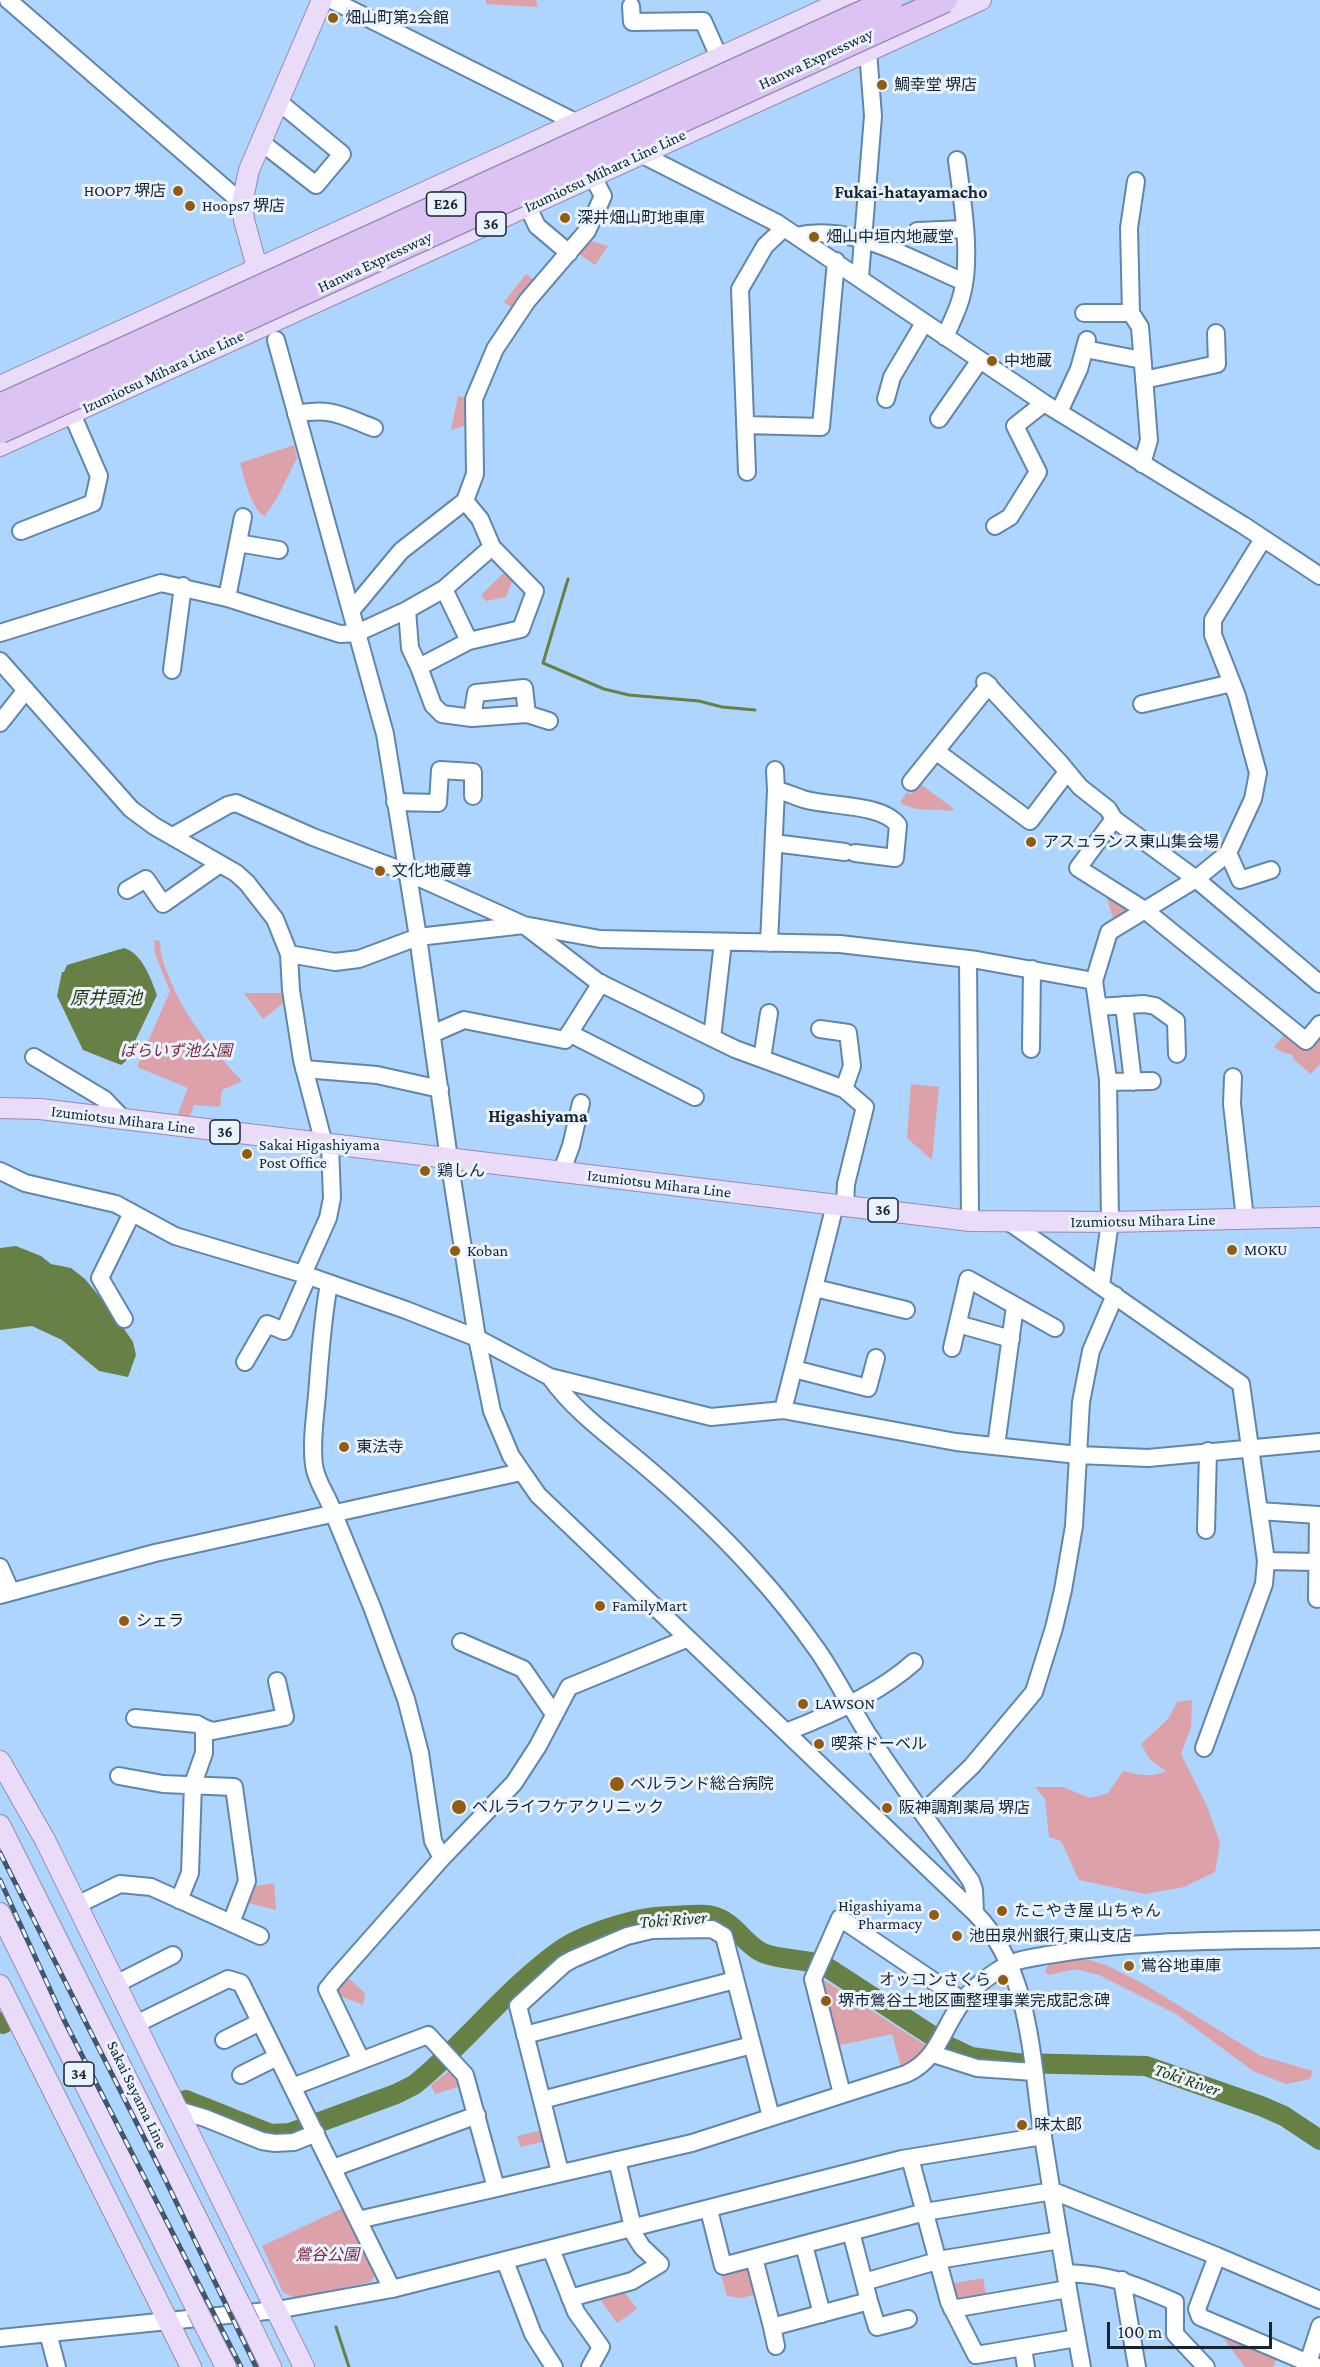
<!DOCTYPE html>
<html>
<head>
<meta charset="utf-8">
<style>
  body { margin:0 }
  #map { position:relative; width:1320px; height:2367px; overflow:hidden; background:#add5fd; font-family:"Crimson Pro",serif }
  canvas { display:block }
  .scale { position:absolute; left:1107px; top:2322px; width:165px; height:27px; box-sizing:border-box; border:3px solid #152534; border-top:0; padding-left:8px; font-size:18px; line-height:21px; white-space:nowrap; color:#152534; -webkit-text-stroke:4px #eaf2fb; paint-order:stroke }
</style>
</head>
<body>
<div id="map">
<canvas width="1320" height="2367"></canvas>
<div class="scale">100 m</div>
</div>
<script>
const ctx = document.querySelector('canvas').getContext('2d');
ctx.lineJoin = 'round';
function fill(path, color) { ctx.fillStyle = color; ctx.fill(path, 'evenodd'); }
function stroke(path, color, width, dash) { ctx.strokeStyle = color; ctx.lineWidth = width; ctx.lineCap = dash ? 'butt' : 'round'; ctx.setLineDash(dash || []); ctx.stroke(path); }
function label(font, color, halo, rows, align = 'center') {
  ctx.font = font + ' "Crimson Pro","Noto Sans JP",serif'; ctx.lineWidth = 6; ctx.setLineDash([]); ctx.textBaseline = 'middle'; ctx.strokeStyle = halo; ctx.fillStyle = color; for (const [text, x, y, turn = 0] of rows) {
    ctx.save(); ctx.translate(x, y); ctx.rotate((+turn || 0) * Math.PI / 180); ctx.textAlign = isNaN(turn) ? turn : align; if (halo) ctx.strokeText(text, 0, 0); ctx.fillText(text, 0, 0); ctx.restore();
  }
}
const green = new Path2D(`
  M486 0H536L538 7 486 4Z
  M587 240 608 246 595 265 576 252Z
  M526 274 535 281 514 309 504 302Z
  M458 396 467 398V425L451 430Z
  M294 445 297 458 278 496 265 516C252 512 244 477 240 463Z
  M507 570 514 576 506 597 486 601 481 595Z
  M919 783 954 809 951 811C931 807 917 814 900 802L907 792 911 794Z
  M1105 893 1131 910 1115 924Z
  M154 940 160 941C160 954 164 965 169 977 186 1020 211 1048 242 1081L222 1090 220 1107 194 1105 188 1120 176 1119 188 1088 137 1067 170 991 155 954Z
  M244 993H283L286 1001 263 1019Z
  M1285 1034 1305 1050 1316 1037H1320V1064L1311 1074 1294 1060 1293 1055 1282 1052 1274 1047Z
  M911 1084 939 1087 932 1160 907 1138Z
  M1192 1700 1191 1727 1181 1754 1207 1806 1220 1843 1215 1872 1184 1887 1145 1894 1079 1880 1061 1841 1049 1837 1045 1799 1035 1787H1063L1090 1798 1108 1793 1123 1771C1140 1775 1150 1778 1166 1771L1150 1760 1141 1744 1168 1719 1177 1702Z
  M274 1883 276 1910 248 1903 255 1886Z
  M1068 1960H1089L1106 1965 1142 1983 1261 2056 1313 2071 1310 2079 1286 2084 1253 2071 1176 2014 1099 1975 1076 1969 1048 1975 1045 1971 1048 1965Z
  M347 1977 365 1993 363 2005 335 1994 338 1985Z
  M819 1977 927 2046 919 2058 901 2067 892 2034 836 2046Z
  M453 2068 464 2085 435 2094 431 2085Z
  M543 2130 546 2141 520 2147 517 2136Z
  M345 2207 377 2271 371 2282 295 2298 283 2292 262 2246Z
  M751 2267 758 2294 741 2298 727 2296 720 2271Z
  M983 2278 987 2299 959 2305 949 2284Z
  M622 2289 637 2309 617 2323 598 2296Z
  M1220 2334 1277 2358 1273 2367H1245Z`);
const water = new Path2D(`
  M124 948C142 953 151 979 157 995L125 1062 121 1065 83 1050 57 996 62 972H64L67 965Z
  M16 1246 41 1256 51 1264 71 1268 85 1279 114 1314 133 1342 136 1355 128 1377 99 1371 62 1340 32 1326 0 1330V1248Z`);
const stream = new Path2D(`
  M568 579 543 663 604 689 629 695 699 701 722 707 755 710
  M336 2327 349 2367`);
const river = new Path2D(`
  M0 2022 3 2024
  M186 2100 271 2134 290 2133 396 2094 414 2085C465 2044 505 1990 559 1951 584 1933 640 1916 671 1916 684 1916 700 1913 712 1916 735 1921 743 1944 763 1953 783 1961 805 1958 825 1966L948 2046 971 2057 1016 2063 1146 2066 1261 2106 1284 2116 1320 2140`);
const minor = new Path2D(`
  M8 0 242 203
  M332 0 583 126
  M860 0 868 51 873 116 860 277
  M631 6 632 22 703 21 719 57
  M261 142 316 185 342 154 279 102
  M633 150 777 223 1044 403 1243 525 1320 576
  M1136 181 1129 228 1131 313 1140 327 1149 440 1142 464
  M528 207 537 226 569 253
  M917 231 965 229
  M796 236C853 223 912 260 964 282
  M1084 313H1131
  M945 337C951 323 959 308 962 294 972 256 962 199 957 160
  M276 340 385 734 418 937 449 1159 477 1338 492 1411 511 1456 538 1495 975 1913C1032 1971 1031 2062 1043 2137 1055 2214 1068 2290 1082 2367
  M1085 349 1142 360
  M1144 380 1217 364 1216 333
  M886 399 892 377 924 323
  M1059 412 1079 369 1087 340
  M296 414C331 407 343 416 374 428
  M939 419 980 360
  M745 425 821 427 836 261
  M747 472 740 289 765 246 784 228
  M465 501 480 519 492 547
  M995 526 1010 517 1038 472 1015 426 1044 403
  M21 531 93 503 99 476 72 414
  M238 543 279 550
  M227 598 243 517
  M407 610 410 648 419 667 469 641
  M351 611 401 551 465 501 475 474 474 399 495 349 527 301 587 231 603 196 593 177
  M0 633 161 583 227 598 340 634 357 633 407 610 444 589 492 547 535 591 521 629 469 641 444 589
  M0 661 131 809 154 826 236 873 247 883 275 919 289 954 291 990 302 1060 324 1144
  M419 667 433 705 442 714 472 718 527 714 549 721
  M172 670 183 586
  M985 682 1061 764 1080 787 1108 809 1114 819
  M1142 704 1232 683
  M472 718 476 693 524 688 527 714
  M0 723 26 690
  M937 752 1030 821 1067 772
  M911 782 989 685
  M776 790C786 792 794 796 803 799 828 807 881 803 898 825L895 858 855 853
  M395 802 438 803 440 770 473 772V796
  M173 836 228 805 236 803 313 837 406 872 524 925 598 982 735 1049 844 1089 865 1107 846 1184 845 1205
  M774 843 845 852
  M1228 853 1240 880 1271 870
  M127 890 146 879 163 904 220 864
  M769 943 776 790 775 770
  M289 954 335 962 359 959 418 937 524 925 600 939 840 944 977 960 1094 981
  M968 959 970 1221
  M1320 984 1196 879 1114 819 1078 868 1146 911 1306 1041 1320 1024
  M1124 1005 1133 1082
  M1098 1007 1144 1004 1155 1006 1176 1021 1177 1054
  M820 1029 848 1033 852 1066 844 1089
  M569 1033 695 1097
  M432 1034 464 1020 565 1040 601 983
  M712 1038 723 942
  M1031 1049 1032 969
  M34 1057 104 1099 124 1120
  M762 1059 769 1013
  M304 1069 377 1075 440 1089
  M1233 1077 1232 1104 1245 1219
  M1108 1082 1152 1081
  M0 1171 25 1183 116 1204 175 1236 303 1274 406 1310 477 1338 550 1377 711 1417 783 1410 956 1442 1078 1455 1148 1458 1320 1442
  M561 1173 571 1146 581 1103
  M1009 1222 1241 1384 1266 1561 1264 1584 1204 1748
  M303 1274 328 1218 332 1198 330 1145
  M329 1284C322 1321 320 1358 317 1395 315 1418 311 1443 314 1465 316 1482 328 1496 333 1512L372 1607 406 1699 420 1753 433 1841 442 1858
  M1101 1285 1110 1222 1108 1079 1094 981 1109 932 1196 879 1228 853 1253 799 1258 773 1237 696 1213 635V620L1263 539
  M815 1288 906 1310
  M124 1319 100 1278 132 1213
  M958 1324 1011 1339
  M952 1348 968 1279 1055 1328
  M245 1362 267 1324 284 1331 308 1276
  M794 1369 868 1388 876 1358
  M550 1377C577 1415 617 1441 652 1472 688 1503 724 1537 756 1573 778 1597 799 1624 818 1651 836 1677 850 1706 867 1733 900 1783 936 1832 971 1881L974 1890 975 1913
  M783 1410 835 1205
  M996 1446 1015 1306
  M1259 1511 1318 1515 1317 1599
  M1206 1530 1208 1451
  M1266 1561 1316 1562
  M0 1567 11 1592
  M0 1595 155 1553 521 1472
  M461 1642 523 1669 554 1714
  M135 1718 197 1724 204 1728V1753L193 1784 190 1873 179 1900
  M204 1728 213 1731 285 1717 277 1681
  M786 1732C828 1716 881 1692 914 1662
  M119 1776 163 1784 234 1787 247 1881 231 1923
  M923 1813 972 1766 1034 1692 1054 1628 1063 1590 1074 1526 1081 1402 1091 1351 1115 1295
  M77 1905 120 1884 151 1887 260 1936
  M116 1984 173 1955
  M136 2024 228 1979 241 1983 392 2289
  M525 2035 735 1980
  M224 2040 260 2022
  M933 2054 977 2068 1034 2072
  M361 2060 327 1989 336 1978 442 1858 514 1783 538 1746 569 1687 686 1639
  M241 2075 277 2057
  M292 2087 428 2035 465 2075 496 2188
  M842 2094 813 1979 840 1918 963 2001
  M542 2100 752 2045
  M178 2110 205 2118 262 2141 275 2143 294 2142 316 2133
  M910 2158 949 2302 976 2355 1077 2338
  M333 2168 477 2115
  M560 2172 518 2006 564 1964 573 1959 627 1936 652 1930 712 1929 724 1936 771 2117
  M709 2210 723 2266 925 2212 1053 2191 1217 2256 1320 2300
  M358 2220 692 2143 906 2074C939 2059 942 2028 963 2001 971 1989 985 1979 997 1971 1012 1960 1030 1958 1048 1955 1137 1939 1230 1941 1320 1939
  M804 2245 822 2314
  M551 2249 576 2312 601 2347 590 2367
  M1217 2256 1197 2309 1200 2317 1318 2367
  M754 2258 772 2327 869 2301 851 2232
  M505 2261 533 2334 554 2367
  M1066 2273C1113 2275 1133 2284 1175 2302V2334L1206 2367
  M1122 2280 1137 2367
  M864 2282 944 2259 1060 2240
  M570 2298 632 2281 660 2264 642 2247 635 2236 617 2160
  M869 2301 877 2327 908 2319
  M952 2309 1068 2289
  M772 2327 776 2346
  M48 2333 57 2367
  M0 2338 277 2310 392 2289 902 2159 1043 2136
  M1023 2348 1026 2367
  M1308 2363 1320 2326`);
const major = new Path2D(`
  M261 282 244 220 242 203 249 170 322 0
  M0 386 845 0
  M0 446 981 0
  M0 1108 40 1109 970 1221 1110 1222 1320 1217
  M0 1761 45 1840 304 2367
  M0 1825 241 2306
  M0 1913 197 2310
  M0 1985 191 2367
  M250 2324 271 2367
  M206 2328 226 2367`);
const rail = new Path2D(`
  M0 1853 166 2181 256 2367
  M0 1880 64 2020 241 2367`);
const majorBridge = new Path2D(`
  M241 2306 250 2324
  M197 2310 206 2328`);
const highwayBridge = new Path2D(`
  M0 406 891 0
  M0 431 945 0`);
const markers = [
  [333,18,6,"#915c11"],
  [882,85,6,"#915c11"],
  [178,191,6,"#915c11"],
  [190,206,6,"#915c11"],
  [565,218,6,"#915c11"],
  [814,237,6,"#915c11"],
  [992,361,6,"#915c11"],
  [1031,842,6,"#915c11"],
  [380,871,6,"#915c11"],
  [247,1154,6,"#915c11"],
  [425,1171,6,"#915c11"],
  [1232,1250,6,"#915c11"],
  [455,1251,6,"#915c11"],
  [344,1447,6,"#915c11"],
  [600,1606,6,"#915c11"],
  [124,1621,6,"#915c11"],
  [803,1704,6,"#915c11"],
  [819,1744,6,"#915c11"],
  [617,1784,8,"#915c11"],
  [459,1807,8,"#915c11"],
  [887,1808,6,"#915c11"],
  [1002,1911,6,"#915c11"],
  [934,1915,6,"#915c11"],
  [957,1936,6,"#915c11"],
  [1129,1966,6,"#915c11"],
  [1003,1980,6,"#915c11"],
  [826,2001,6,"#915c11"],
  [1022,2125,6,"#915c11"]
];
const shields = [
  [446,204,39],
  [491,224,30],
  [225,1132,30],
  [883,1210,30],
  [79,2074,30]
];
const shieldNames = [
  ["E26",446,204],
  ["36",491,224],
  ["36",225,1132],
  ["36",883,1210],
  ["34",79,2074]
];
const poiNames = [
  ["畑山町第2会館",345,18],
  ["鯛幸堂 堺店",894,85],
  ["HOOP7 堺店",166,191,"right"],
  ["Hoops7 堺店",202,206],
  ["深井畑山町地車庫",577,218],
  ["畑山中垣内地蔵堂",826,237],
  ["中地蔵",1004,361],
  ["アスュランス東山集会場",1043,842],
  ["文化地蔵尊",392,871],
  ["Sakai Higashiyama",259,1145],
  ["Post Office",259,1163],
  ["鶏しん",437,1171],
  ["MOKU",1244,1250],
  ["Koban",467,1251],
  ["東法寺",356,1447],
  ["FamilyMart",612,1606],
  ["シェラ",136,1621],
  ["LAWSON",815,1704],
  ["喫茶ドーベル",831,1744],
  ["ベルランド総合病院",630,1784],
  ["ベルライフケアクリニック",472,1807],
  ["阪神調剤薬局 堺店",899,1808],
  ["Higashiyama",922,1906,"right"],
  ["Pharmacy",922,1924,"right"],
  ["たこやき屋 山ちゃん",1014,1911],
  ["池田泉州銀行 東山支店",969,1936],
  ["鴬谷地車庫",1141,1966],
  ["オッコンさくら",991,1980,"right"],
  ["堺市鶯谷土地区画整理事業完成記念碑",838,2001],
  ["味太郎",1034,2125]
];
const streetNames = [
  ["Hanwa Expressway",816,59,-25],
  ["Izumiotsu Mihara Line Line",605,171,-25],
  ["Hanwa Expressway",375,262,-25],
  ["Izumiotsu Mihara Line Line",163,372,-25],
  ["Izumiotsu Mihara Line",123,1120,7],
  ["Izumiotsu Mihara Line",659,1184,7],
  ["Izumiotsu Mihara Line",1143,1221,-1],
  ["Sakai Sayama Line",137,2095,64]
];
const parkNames = [
  ["ばらいず池公園",176,1051],
  ["鶯谷公園",327,2255]
];
const neighbourhoodNames = [
  ["Fukai-hatayamacho",911,192],
  ["Higashiyama",538,1116]
];
const waterNames = [
  ["原井頭池",106,998],
  ["Toki River",673,1920,-4],
  ["Toki River",1187,2080,19]
];
fill(green, '#dda1aa');
fill(water, '#678046');
stroke(stream, '#678046', 3);
stroke(river, '#678046', 20);
stroke(minor, '#6086ab', 20);
stroke(major, '#968cb1', 22);
stroke(minor, '#fff', 16);
stroke(major, '#eadbf8', 20);
stroke(rail, '#40576d', 5);
stroke(rail, '#eaf2fb', 3, [9]);
stroke(majorBridge, '#968cb1', 22, []);
stroke(highwayBridge, '#968cb1', 27, []);
stroke(majorBridge, '#eadbf8', 20);
stroke(highwayBridge, '#dcc3f4', 24);
for (const [x, y, r, color] of markers) { const dot = new Path2D(); dot.arc(x, y, r, 0, 2 * Math.PI); ctx.fillStyle = color; ctx.fill(dot); stroke(dot, '#eaf2fb', 2); }
for (const [x, y, w] of shields) { const box = new Path2D(); box.roundRect(x - w / 2, y - 12, w, 24, 4.5); ctx.fillStyle = '#eaf2fb'; ctx.fill(box); stroke(box, '#152534', 1.5); }
label('bold 15px', '#152534', null, shieldNames);
label('16px', '#152534', '#eaf2fb', poiNames, 'left');
label('16px', '#152534', '#eaf2fb', streetNames);
label('italic 16px', '#7e293f', '#eaf2fb', parkNames);
label('bold 18px', '#152534', '#eaf2fb', neighbourhoodNames);
label('italic 18px', '#27390c', '#eaf2fb', waterNames);
</script>
</body>
</html>
